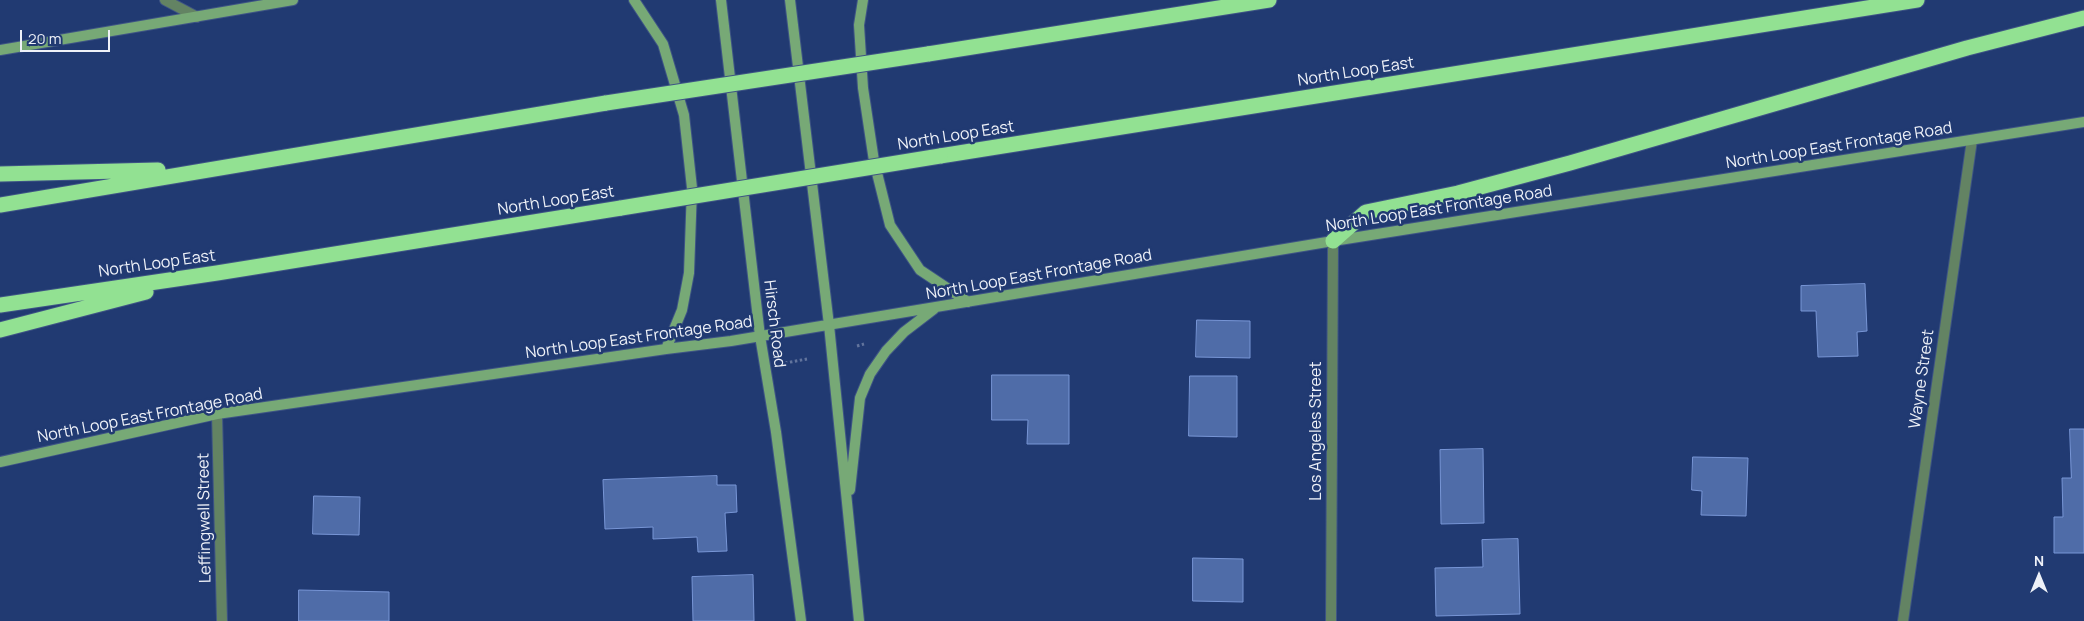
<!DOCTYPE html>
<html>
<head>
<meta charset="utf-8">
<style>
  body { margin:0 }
  #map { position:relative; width:2084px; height:621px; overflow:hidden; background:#213a72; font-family:Manrope,sans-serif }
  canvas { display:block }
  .north { position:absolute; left:2014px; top:551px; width:50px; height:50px; -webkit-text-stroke:4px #213a72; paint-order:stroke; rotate:0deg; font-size:14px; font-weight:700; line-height:20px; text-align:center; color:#eef1f8 }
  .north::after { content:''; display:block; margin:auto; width:18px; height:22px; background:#eef1f8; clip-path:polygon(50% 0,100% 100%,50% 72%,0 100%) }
  .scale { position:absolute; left:20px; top:30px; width:90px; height:22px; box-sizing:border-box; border:2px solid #eef1f8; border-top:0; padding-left:6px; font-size:15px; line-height:18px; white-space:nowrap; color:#eef1f8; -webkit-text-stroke:4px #213a72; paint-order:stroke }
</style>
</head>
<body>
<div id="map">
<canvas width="2084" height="621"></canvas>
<div class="north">N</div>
<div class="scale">20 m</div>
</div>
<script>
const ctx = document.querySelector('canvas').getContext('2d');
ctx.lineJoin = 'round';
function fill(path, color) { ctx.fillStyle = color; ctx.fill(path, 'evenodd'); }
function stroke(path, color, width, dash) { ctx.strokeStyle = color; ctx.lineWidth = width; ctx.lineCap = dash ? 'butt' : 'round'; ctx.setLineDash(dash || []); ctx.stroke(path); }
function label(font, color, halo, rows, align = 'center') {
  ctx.font = font + ' Manrope,sans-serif'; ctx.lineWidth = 5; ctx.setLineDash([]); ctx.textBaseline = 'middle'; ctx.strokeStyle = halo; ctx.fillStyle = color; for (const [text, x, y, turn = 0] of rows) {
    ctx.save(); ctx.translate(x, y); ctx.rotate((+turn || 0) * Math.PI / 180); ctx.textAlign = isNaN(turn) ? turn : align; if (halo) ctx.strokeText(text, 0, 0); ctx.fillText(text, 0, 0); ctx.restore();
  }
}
const building = new Path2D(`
  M1865 284 1867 331 1857 332 1858 356 1818 357 1816 311H1801V286Z
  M1197 320 1250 321V358L1196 357Z
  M992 375H1069V444H1027L1028 420H992Z
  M1190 376H1237V437L1189 436Z
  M2070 429H2084V553H2054V517H2063L2062 478H2071Z
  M1483 449 1484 523 1441 524 1440 450Z
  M1693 457 1748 458 1746 516 1701 515 1702 491 1692 490Z
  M717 476V485H736L737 512 725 513 727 551 698 552 697 537 653 539V527L605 529 603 480Z
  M314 496 360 497 359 535 313 534Z
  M1518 539 1520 614 1436 616 1435 568 1483 567 1482 540Z
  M1193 558 1243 559V602L1193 601Z
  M753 575 754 621H693L692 577Z
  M299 590 389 592V621H299Z`);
const path = new Path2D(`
  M857 346 864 344
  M785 363 807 359`);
const lane = new Path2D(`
  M165 0 197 17`);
const street = new Path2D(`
  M217 414 222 621
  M1331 621 1333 241
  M1903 621 1972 140`);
const secondary = new Path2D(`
  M634 0 663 44 684 115 692 188 689 273 682 310 666 349
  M721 0 760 336 776 432 801 621
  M790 0 829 325 859 621
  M863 0 859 25 863 88 874 161 890 225 920 270 968 302
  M0 50 293 0
  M0 462 217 414 666 349 731 341 1333 241 2084 122
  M850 490 860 398 870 374 886 351 904 332 934 309`);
const highway = new Path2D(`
  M928 54 1269 0
  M940 156 1917 0
  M0 174 158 170
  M0 205 606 103
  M1333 241 1366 212 1458 193 1570 163 1967 48 2084 18
  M0 305 217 273 621 208
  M0 330 146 292`);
const highwayBridge = new Path2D(`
  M606 103 928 54
  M621 208 940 156`);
const streetNames = [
  ["North Loop East",1356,72,-9],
  ["North Loop East",956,136,-9],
  ["North Loop East Frontage Road",1839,146,-9],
  ["North Loop East",556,201,-9],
  ["North Loop East Frontage Road",1439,209,-9],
  ["North Loop East",157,264,-8],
  ["North Loop East Frontage Road",1039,275,-10],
  ["Hirsch Road",774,324,83],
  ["North Loop East Frontage Road",639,338,-8],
  ["Wayne Street",1922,379,-82],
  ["North Loop East Frontage Road",150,416,-11],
  ["Los Angeles Street",1317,431,-90],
  ["Leffingwell Street",205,518,-91]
];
fill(building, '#4f6ca8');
stroke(building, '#7896d6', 1);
stroke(lane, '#3e5485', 12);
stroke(street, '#3e5485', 12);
stroke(secondary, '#3e5485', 12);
stroke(highway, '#3e5485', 17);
stroke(path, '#62749d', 3, [2.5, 2.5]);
stroke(lane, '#638363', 10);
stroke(street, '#638363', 10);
stroke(secondary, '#77a976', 10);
stroke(highway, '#92e192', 15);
stroke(highwayBridge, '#3e5485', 17, []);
stroke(highwayBridge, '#92e192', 15);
label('16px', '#eef1f8', '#213a72', streetNames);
</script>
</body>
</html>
